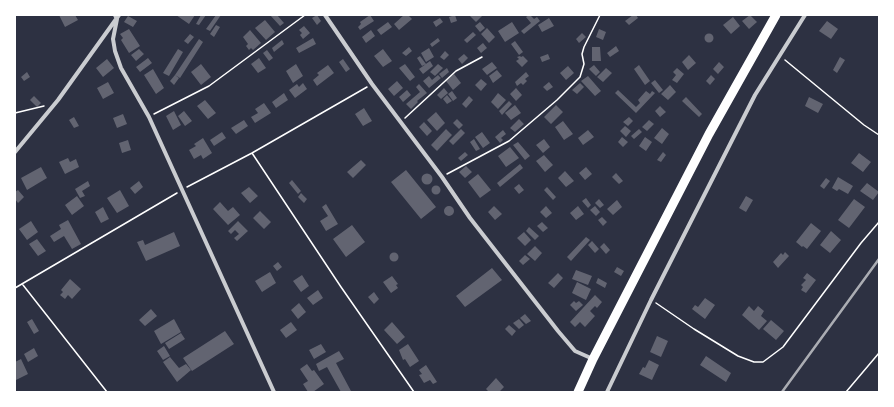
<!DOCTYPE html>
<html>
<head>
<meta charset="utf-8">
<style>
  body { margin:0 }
  #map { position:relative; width:894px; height:407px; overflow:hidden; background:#2d3142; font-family:Lora,serif }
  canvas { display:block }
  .frame { position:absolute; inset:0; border:16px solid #fff; pointer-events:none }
</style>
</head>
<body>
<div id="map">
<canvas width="894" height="407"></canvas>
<div class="frame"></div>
</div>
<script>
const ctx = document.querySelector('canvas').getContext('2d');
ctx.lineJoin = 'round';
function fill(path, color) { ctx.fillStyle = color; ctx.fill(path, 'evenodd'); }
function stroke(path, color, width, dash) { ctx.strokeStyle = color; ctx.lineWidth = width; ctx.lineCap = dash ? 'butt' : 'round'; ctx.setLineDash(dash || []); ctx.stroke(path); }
const building = new Path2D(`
  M59 15H75L78 20 65 27Z
  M176 15H195L189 24Z
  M201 15H206L199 25 196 24Z
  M216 15H221L210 31 206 29Z
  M270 15H277L284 23 280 26Z
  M317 15 321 21 317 25 312 18Z
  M370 15 374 21 360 30 358 27 361 24 360 22Z
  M404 15H408L412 19 399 30 394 24Z
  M455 15 457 21 451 23 449 17Z
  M469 15H483L476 22Z
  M529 15H530L534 19 537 17 540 21 524 34 521 31 531 23 526 17Z
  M633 15H636L638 18 629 25 625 21Z
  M750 15 757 22 749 29 742 21Z
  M128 16 137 21 133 27 124 22Z
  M733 17 740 26 731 34 723 25Z
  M440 18 443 22 436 27 433 22Z
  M549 18 554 26 542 32 538 25Z
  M265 20 275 32 266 40 255 28Z
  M827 21 838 29 831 39 819 31Z
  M388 22 392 27 381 35 377 30Z
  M480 22 485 28 480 32 475 26Z
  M512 22 519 33 505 42 498 31Z
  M216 25 220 27 214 37 210 34Z
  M304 26 310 33 303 39 300 35 302 33 299 30Z
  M487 28 495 37 489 43 481 34Z
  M129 29 140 46 129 53 121 40 123 38 120 34Z
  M599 29 606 32 603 40 596 37Z
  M250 30 261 43 253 50 251 48 249 50 246 46 248 44 243 37Z
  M371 30 375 36 366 43 362 37Z
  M473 32 476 35 467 43 464 40Z
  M582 33 586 37 579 43 576 39Z
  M704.5 38a4.5 4.5 0 1 1 9 0a4.5 4.5 0 1 1-9 0Z
  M190 34 194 37 188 44 184 41Z
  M313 38 316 44 299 53 296 48Z
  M438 38 440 41 432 47 430 44Z
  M199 39 203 42 180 78 175 75Z
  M282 40 284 44 274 52 272 48Z
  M515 41 523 52 519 55 511 44Z
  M483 43 487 48 481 53 477 48Z
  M616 46 619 51 610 57 607 53Z
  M409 47 412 51 406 56 402 53Z
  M592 47H600L601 61H592Z
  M429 48 434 57 426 62 421 53Z
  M139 49 144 54 136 61 131 55Z
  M178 49 183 52 169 76 163 73Z
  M383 49 392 61 383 67 374 56Z
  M267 50 273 58 269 61 263 53Z
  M445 51 449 55 444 60 440 57Z
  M464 54 468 58 462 64 458 59Z
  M548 54 550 59 542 62 540 57Z
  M689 55 696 63 688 70 682 62Z
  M420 56 426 64 422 66 417 58Z
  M520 56 521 57 523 56 528 61 522 67 516 61 519 59 517 57Z
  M840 57 845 60 837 73 833 70Z
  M148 58 152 63 140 72 136 67Z
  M259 58 266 68 258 73 251 64Z
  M107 59 114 68 103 77 96 68Z
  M343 59 350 69 346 72 339 62Z
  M430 61 433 66 423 74 419 69Z
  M492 62 497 68 487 75 482 69Z
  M719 62 724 67 718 74 713 69Z
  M201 64 211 77 201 85 191 72Z
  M296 64 303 76 293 83 286 71Z
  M405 64 415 77 410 81 399 68Z
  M438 64 443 68 435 76 430 72Z
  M328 65 334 73 317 86 313 80 319 75 317 73Z
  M594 65 600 72 596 76 589 69Z
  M639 65 650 81 645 85 634 69Z
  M568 66 574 73 566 80 560 73Z
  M447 68 449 72 442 78 439 74Z
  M606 68 612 73 603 82 597 77Z
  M677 68 684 74 677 83 672 80 676 75 673 72Z
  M153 69 164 88 156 94 144 75Z
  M497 70 502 76 493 83 489 76Z
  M27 72 30 77 24 81 21 77Z
  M526 72 529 76 525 79 527 81 523 85 521 83 517 86 515 82Z
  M454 74 461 83 453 90 446 81Z
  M175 75 179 78 174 85 170 81Z
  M438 75 441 78 429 88 423 81 429 76 432 80Z
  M711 75 715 79 710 85 706 81Z
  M588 76 601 91 595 96 581 81Z
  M481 79 487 84 481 91 475 85Z
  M655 80 663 90 659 93 651 83Z
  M397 81 403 88 394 96 388 89Z
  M108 82 114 93 103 99 97 88Z
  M549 82 553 87 547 91 543 87Z
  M303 83 307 89 295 98 289 90 297 84 299 87Z
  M580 83 584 87 577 94 572 90Z
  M419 84 427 93 417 101 418 102 411 109 406 104 420 92 416 87Z
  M670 85 676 92 668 100 661 94Z
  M444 88 448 93 441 99 437 95Z
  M516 88 522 95 516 101 510 94Z
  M407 90 411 95 403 102 399 97Z
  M618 90 636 107 640 103 638 100 646 91 650 94 652 91 655 93 636 113 615 93Z
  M452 91 457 98 453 101 448 94Z
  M284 93 288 100 276 108 272 102Z
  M498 93 506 100 498 109 491 102Z
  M447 95 452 101 447 104 443 99Z
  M34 96 41 103 37 107 30 100Z
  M469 96 473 100 466 108 462 104Z
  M686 97 702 114 699 117 682 101Z
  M809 97 823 104 818 113 805 106Z
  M205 100 216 113 208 119 197 106Z
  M509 101 512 104 502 115 499 111Z
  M264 103 271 113 255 123 251 117 258 113 255 109Z
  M515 105 521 113 511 120 505 113Z
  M556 105 563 112 551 124 544 117Z
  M660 106 666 112 660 117 655 111Z
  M364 108 372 121 363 126 355 114Z
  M174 111 181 125 173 130 166 116Z
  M184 111 192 121 185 126 178 116Z
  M436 112 445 123 437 131 427 120Z
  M123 114 127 124 117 128 113 118Z
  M74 117 79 126 74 128 69 120Z
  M629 117 633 121 628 126 623 122Z
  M457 119 463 125 459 129 453 123Z
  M519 119 524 124 515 132 510 128Z
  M244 120 248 126 236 134 231 128Z
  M649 120 654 124 647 131 642 127Z
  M563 121 573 134 564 140 555 127Z
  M424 122 432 131 427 136 419 127Z
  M625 126 631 131 626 137 620 131Z
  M662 128 669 134 662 144 654 138Z
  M446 129 452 135 437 151 431 145Z
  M461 129 465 133 453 145 449 141Z
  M639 129 642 132 634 139 631 136Z
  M503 130 506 134 501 138 503 140 500 143 495 137Z
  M588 130 594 137 583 145 578 138Z
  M222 132 226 138 214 146 210 140Z
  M482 132 490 143 483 148 475 137Z
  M622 137 628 142 623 147 618 142Z
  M645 137 652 142 646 151 639 146Z
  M203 138 212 153 203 159 201 155 194 159 189 150 196 146 194 144Z
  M474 139 480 149 476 151 470 142Z
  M544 139 550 147 543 153 536 145Z
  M128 140 131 150 122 153 119 143Z
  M518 142 530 156 525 160 513 145Z
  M510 147 519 158 506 167 498 156Z
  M465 152 468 155 461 161 458 158Z
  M663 152 666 155 661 162 657 160Z
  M859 153 871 162 863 172 851 163Z
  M544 155 553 165 545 172 536 161Z
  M68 158 70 162 76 159 79 167 65 174 59 162Z
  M361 160 366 165 353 178 347 172Z
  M520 164 523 168 500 187 497 183Z
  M466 166 472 172 465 178 459 172Z
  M41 167 47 178 27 190 21 178Z
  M586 167 592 174 585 180 579 173Z
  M406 170 436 207 421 219 391 182Z
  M565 171 574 181 566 187 558 178Z
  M616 173 623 181 619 184 612 177Z
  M421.5 179a5.5 5.5 0 1 1 11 0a5.5 5.5 0 1 1-11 0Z
  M478 174 491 190 480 198 468 182Z
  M838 177 853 186 848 194 839 189 837 191 832 188Z
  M826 178 830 181 824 189 820 186Z
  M292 180 301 191 298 194 289 183Z
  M88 181 90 186 82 191 85 196 80 198 75 189Z
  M139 181 143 187 135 194 130 188Z
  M867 183 879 192 873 200 860 191Z
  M519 184 524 190 519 194 514 188Z
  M431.5 190a4.5 4.5 0 1 1 9 0a4.5 4.5 0 1 1-9 0Z
  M249 187 258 196 250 203 241 193Z
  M547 187 556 197 553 200 544 190Z
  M18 190 24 197 18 203 15 199V192Z
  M120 190 129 206 117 213 107 198Z
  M301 193 307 199 304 203 298 197Z
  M77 196 84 206 72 215 65 205Z
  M746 196 753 200 746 212 739 208Z
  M586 198 591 205 588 208 582 201Z
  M599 199 604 205 600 208 595 203Z
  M854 199 865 207 849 228 838 220Z
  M617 200 622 207 613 215 607 209Z
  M220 202 228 211 233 207 240 215 228 225 213 209Z
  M326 204 338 224 326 231 320 221 328 216 322 207Z
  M494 206 502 214 495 220 488 212Z
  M546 206 552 213 546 218 540 212Z
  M578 206 584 214 576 220 570 213Z
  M595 206 600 212 596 216 590 210Z
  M444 211a5 5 0 1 1 10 0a5 5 0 1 1-10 0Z
  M103 207 109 219 101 223 95 212Z
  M260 211 271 222 264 229 253 218Z
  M602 217 607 222 603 226 598 220Z
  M68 220 81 244 72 249 64 236 54 242 50 236 61 229 59 225Z
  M31 221 38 232 27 240 19 229Z
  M238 221 248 231 237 241 234 238 239 234 235 230 231 234 228 231Z
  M542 222 548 228 543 232 537 226Z
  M811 223 821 231 807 249 803 246 802 247 796 242Z
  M352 225 365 242 346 257 333 239Z
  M529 227 539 236 535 240 526 231Z
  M831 231 841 240 830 253 820 245Z
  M174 232 180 246 146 261 137 242 143 240 145 245Z
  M524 232 531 240 525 246 517 238Z
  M586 237 590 240 571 261 567 257Z
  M37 239 46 251 38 256 29 244Z
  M592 241 599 249 595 253 588 245Z
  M604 243 610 250 606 254 600 247Z
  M535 246 542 253 535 261 527 254Z
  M785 252 789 256 778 268 773 262 781 253 783 255Z
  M389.5 257a4.5 4.5 0 1 1 9 0a4.5 4.5 0 1 1-9 0Z
  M525 255 530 259 523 265 519 261Z
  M278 262 282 267 277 271 273 266Z
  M617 267 624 271 621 276 614 272Z
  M492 268 502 280 465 307 456 296Z
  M576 270 592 276 588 285 572 279Z
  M270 272 276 283 262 292 255 281Z
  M558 273 563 278 554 288 548 283Z
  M807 273 816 280 806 293 801 290 803 287 801 285 806 280 803 278Z
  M302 275 309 286 301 292 293 281Z
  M392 276 398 284 396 285 398 288 391 293 383 282Z
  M598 278 607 283 605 288 596 283Z
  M70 279 81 289 72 299 68 295 65 299 60 295 63 292 61 290Z
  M577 282 591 289 586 300 572 293Z
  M318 290 323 298 313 305 307 298Z
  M374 292 379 299 374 304 368 297Z
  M595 295 602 302 597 308 595 306 590 311 595 316 585 327 580 322 575 327 570 322Z
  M705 298 715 305 705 319 692 309 695 305 698 307Z
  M574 301 576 303 579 301 583 305 576 311 570 305Z
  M299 303 306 312 298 319 291 310Z
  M749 306 754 311 758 306 764 311 761 316 767 321 759 330 742 315Z
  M151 309 157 316 145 326 139 320Z
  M525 314 531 321 526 324 520 318Z
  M32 319 39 331 34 334 27 322Z
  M174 319 181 332 161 344 154 331Z
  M519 319 524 325 519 329 513 323Z
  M771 320 784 331 776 340 763 329Z
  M291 322 297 330 286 338 280 330Z
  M392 322 405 337 397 344 384 330Z
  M509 325 516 331 512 336 505 329Z
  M225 331 234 344 192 371 183 358Z
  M181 333 185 339 169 349 165 343Z
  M657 336 668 341 661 357 650 352Z
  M321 344 326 352 314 359 309 350Z
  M408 344 419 361 410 367 405 359 403 360 399 350Z
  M164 346 170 356 163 360 157 351Z
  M34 348 38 356 28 362 24 354Z
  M339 351 344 359 336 363 351 391 350 392H341L327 367 319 371 316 364Z
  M706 356 731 373 726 382 700 365Z
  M170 357 179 368 186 364 191 370 177 382 163 362Z
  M21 359 28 374 16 380 15 362Z
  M649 360 659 365 652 380 639 374 643 367 645 368Z
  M307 364 312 371 314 370 324 384 313 392H308L303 384 308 381 300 369Z
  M426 365 437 382 433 384 430 380 424 383 419 375 422 374 419 370Z
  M496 378 504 387 499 392H489L486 389Z`);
const path = new Path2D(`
  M785 60 864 125 879 135
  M15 113 44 106
  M154 114 209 86 305 15
  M405 118 456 71 482 57
  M252 153 341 287 414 392
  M447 174 509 141 557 100 580 77 584 64 582 54 584 47 600 15
  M187 187 252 153 367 87
  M23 285 107 392
  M15 288 177 193
  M656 303 694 329 738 356 754 362H763L783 347 861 243 879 222
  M846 392 879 353`);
const minor = new Path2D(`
  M115 15 117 19 113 39 115 51 121 68 149 117 274 392
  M325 15 372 84 442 177 470 218 558 331 575 351 593 359
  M15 152 58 100 119 15
  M607 392 651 300 755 95 805 15`);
const trunk = new Path2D(`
  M578 392 593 359 709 134 776 15`);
const rail = new Path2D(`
  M782 392 879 259`);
fill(building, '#626471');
stroke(path, '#fff', 1.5);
stroke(minor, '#caccd0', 4);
stroke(trunk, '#fff', 9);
stroke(rail, '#abadb3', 2.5);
</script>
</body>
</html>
